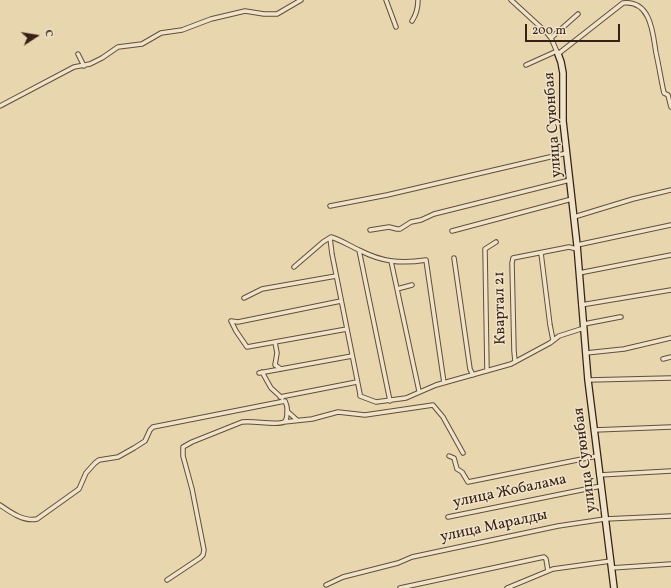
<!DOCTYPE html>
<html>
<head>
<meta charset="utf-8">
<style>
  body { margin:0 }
  #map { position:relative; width:671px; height:588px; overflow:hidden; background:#e7d6ae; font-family:Vollkorn,serif }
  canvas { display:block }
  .north { position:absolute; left:16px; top:16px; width:40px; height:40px; -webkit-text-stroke:3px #efe4ca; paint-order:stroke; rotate:78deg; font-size:11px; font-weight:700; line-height:16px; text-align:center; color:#372015 }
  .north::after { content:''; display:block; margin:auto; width:14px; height:18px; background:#372015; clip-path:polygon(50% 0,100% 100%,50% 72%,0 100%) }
  .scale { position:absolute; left:525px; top:24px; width:95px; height:18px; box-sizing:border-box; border:2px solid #372015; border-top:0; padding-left:5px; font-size:12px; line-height:14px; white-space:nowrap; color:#372015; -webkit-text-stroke:3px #efe4ca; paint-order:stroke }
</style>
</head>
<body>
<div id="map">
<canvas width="671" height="588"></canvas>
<div class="north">С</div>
<div class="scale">200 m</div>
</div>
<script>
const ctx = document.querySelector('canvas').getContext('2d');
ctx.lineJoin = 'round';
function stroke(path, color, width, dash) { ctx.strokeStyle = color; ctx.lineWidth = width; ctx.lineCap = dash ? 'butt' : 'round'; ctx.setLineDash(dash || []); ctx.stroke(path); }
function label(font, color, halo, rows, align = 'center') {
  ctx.font = font + ' Vollkorn,serif'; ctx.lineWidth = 3; ctx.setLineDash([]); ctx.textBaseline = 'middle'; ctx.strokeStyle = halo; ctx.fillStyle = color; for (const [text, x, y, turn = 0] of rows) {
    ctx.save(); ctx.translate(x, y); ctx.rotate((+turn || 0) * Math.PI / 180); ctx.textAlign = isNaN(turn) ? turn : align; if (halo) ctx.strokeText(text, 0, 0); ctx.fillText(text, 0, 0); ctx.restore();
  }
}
const street = new Path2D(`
  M386 0 396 27
  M511 0 546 32 551 38 558 54 623 3C652 0 653 36 656 53 659 66 661 80 664 93L668 95 671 107
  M412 21C416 15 418 7 418 0
  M551 38 578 14
  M78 54 84 66
  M526 65 557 51
  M0 106 74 67 90 64 102 58 118 47 142 44 161 33 182 30 211 19 245 11 264 14H277L301 0
  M330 206 387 195 567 153
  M574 217 633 199 671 190
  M370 230 389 227 397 229H400L411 222 421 220 434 214 570 180
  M452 231 572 199
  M330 238 332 254 360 394V396L376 402 406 398 436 385 511 364 550 343 559 336 584 328
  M577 245 671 225
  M359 250 390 401
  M541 253 550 325 553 340
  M454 258 470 369 473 375
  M391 261 419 391
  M294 267 323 242 331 237C341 240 350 246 359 250 382 262 401 264 426 260L444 383
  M579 273 671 255
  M397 289 412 285
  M244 298 262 289 336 276
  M581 305 671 290
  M231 321 236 331 247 347 347 329
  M231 321 238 322 341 301
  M584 324 620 317H621
  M275 342 277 353 275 365 281 369
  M586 353 624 349 671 338
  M663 359 671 357
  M515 361 514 351 512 263 513 258 569 247 577 249
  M487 371 485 249 496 242
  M262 372 271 388 282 398
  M259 373 352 356
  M588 380 671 378
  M280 397 357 382
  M287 411 297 420
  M284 422 312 419 338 412 365 415 433 405 443 417 463 453
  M594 430 671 427
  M449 456 454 458 457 469 462 472 468 482 597 456
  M599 475 671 471
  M0 505C10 512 24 522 37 519L79 489 86 473 95 463 99 460 118 457 134 448 145 441 150 430 153 427 285 401C287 405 288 408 287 413 287 416 287 420 284 422 276 426 253 420 242 422L192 442 183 447V456L192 489 204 550 203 555 200 558 167 580
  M448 517 601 486
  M611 568 671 564
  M326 585 343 577 398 563 412 557 558 526 605 519 671 516
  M400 588 544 557 546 559 548 571
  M507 588 553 569 611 561`);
const secondary = new Path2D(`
  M558 54 561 62 563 73V121L577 245 588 380 614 588`);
const streetNames = [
  ["улица Суюнбая",554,125,-94],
  ["Квартал 21",501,308,-91],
  ["улица Суюнбая",586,460,-97],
  ["улица Жобалама",510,492,-12],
  ["улица Маралды",494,527,-12]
];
stroke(street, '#634e3b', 5.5);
stroke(secondary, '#372015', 8);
stroke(street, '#efe4ca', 3.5);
stroke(secondary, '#efe4ca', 5.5);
label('15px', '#372015', '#efe4ca', streetNames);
</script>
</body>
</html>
